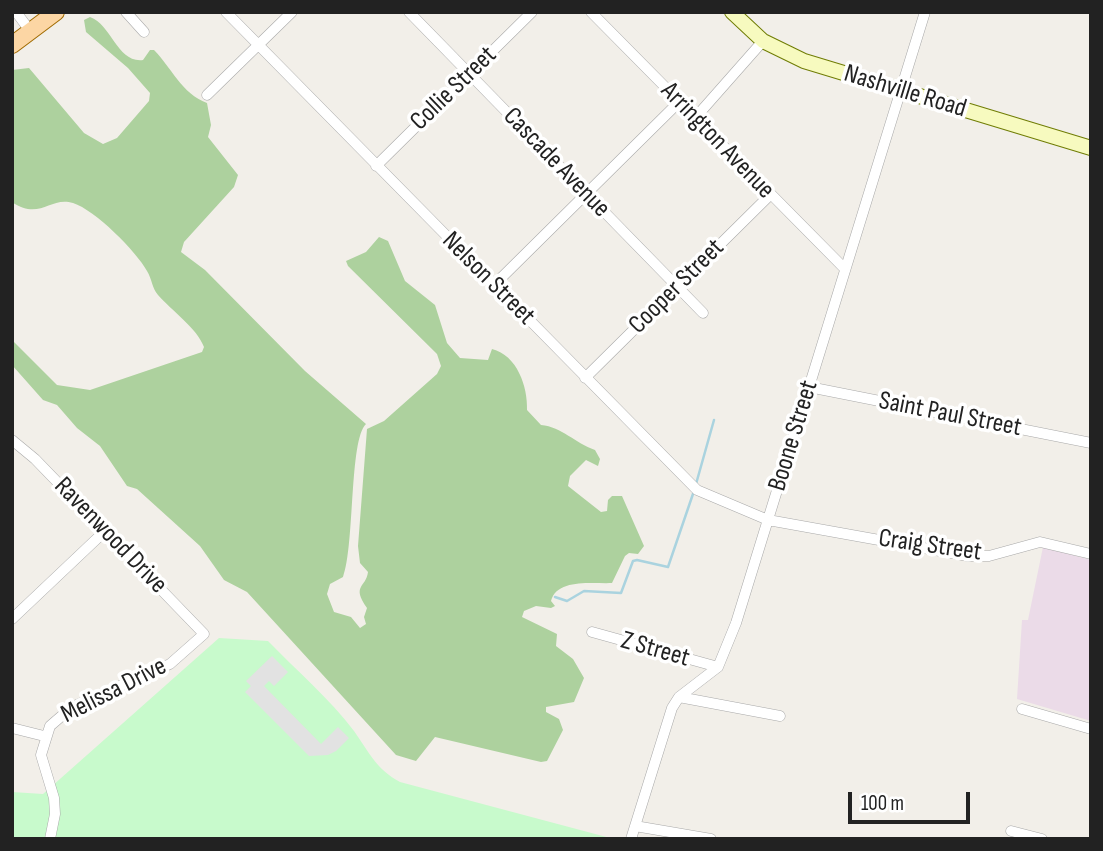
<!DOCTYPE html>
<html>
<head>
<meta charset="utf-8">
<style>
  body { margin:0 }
  #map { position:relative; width:1103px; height:851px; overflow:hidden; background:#f2efe9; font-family:"Sofia Sans Condensed",sans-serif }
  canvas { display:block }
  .frame { position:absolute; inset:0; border:14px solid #222; pointer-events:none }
  .scale { position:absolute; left:848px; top:792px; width:122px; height:32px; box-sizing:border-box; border:4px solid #222; border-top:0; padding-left:9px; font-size:21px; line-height:24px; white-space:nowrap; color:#222; -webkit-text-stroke:5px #fff; paint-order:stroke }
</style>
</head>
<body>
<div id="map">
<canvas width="1103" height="851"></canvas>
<div class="frame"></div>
<div class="scale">100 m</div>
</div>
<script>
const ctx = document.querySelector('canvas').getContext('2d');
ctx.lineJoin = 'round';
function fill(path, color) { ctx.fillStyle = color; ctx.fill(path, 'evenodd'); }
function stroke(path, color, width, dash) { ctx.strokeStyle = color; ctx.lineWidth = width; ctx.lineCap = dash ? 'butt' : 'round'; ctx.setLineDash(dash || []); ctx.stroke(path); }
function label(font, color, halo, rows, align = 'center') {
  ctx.font = font + ' "Sofia Sans Condensed",sans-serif'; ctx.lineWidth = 7; ctx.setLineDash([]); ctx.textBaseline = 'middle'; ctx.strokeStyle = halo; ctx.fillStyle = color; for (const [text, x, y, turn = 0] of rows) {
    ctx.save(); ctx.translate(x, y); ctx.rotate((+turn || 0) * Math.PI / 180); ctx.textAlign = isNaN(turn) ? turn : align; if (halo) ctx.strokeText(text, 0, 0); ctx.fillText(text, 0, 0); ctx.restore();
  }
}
const industrial = new Path2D(`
  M1043 547 1091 560V721L1017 699 1022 620H1028Z`);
const forest = new Path2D(`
  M90 17C112 25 117 63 143 60L150 50H154C171 67 182 94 207 103L211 125 208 137 238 175 234 187 184 242 181 252 205 270 305 371 366 424C349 440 355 545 343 577L330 584 327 594 334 612 351 617 360 628 366 624 364 617 367 608C351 585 366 588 368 572L360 563 358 546 367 429 384 421 437 374 441 366 437 354 348 266 346 261 366 252 379 237 388 241 405 281 435 305 447 343 460 358 488 360 492 349C517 355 528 387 527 410L541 425C562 427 575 443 595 450L600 459 598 466 586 460 570 476 568 486 601 512 607 511 608 500 612 496H622L644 546 638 554 629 553 625 556 612 583C593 584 557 578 551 601L555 606 551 608 536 606 524 611 522 617 557 634 556 646 573 659 584 678 574 702 546 707V712L559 719 563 730 547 761 541 762 435 737 416 761 396 755 247 592 224 580 200 546 137 489 127 486 100 446 77 428 57 405 43 400 12 365V340L57 385 90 390 202 352 204 347C197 328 172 311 158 295 152 288 152 279 147 271 136 251 95 210 73 203 50 196 40 221 12 202V70L29 68 84 133 103 144 117 138 149 101 150 93 128 68 86 32 84 20Z`);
const park = new Path2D(`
  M219 638 268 641C296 670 329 698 354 731 369 752 376 769 400 782L614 839H12V792L43 794Z`);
const parking = new Path2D(`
  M272 656 288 672 274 686 269 681 264 686 321 744 338 727 349 738 336 751 328 755 309 756 245 692 251 686 246 681Z`);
const stream = new Path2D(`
  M696 484 714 420
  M555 597 567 601 584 591 621 593 633 561 637 560 668 567 694 491`);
const street = new Path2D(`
  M16 12 31 32
  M126 12 144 32
  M226 12 697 490 768 520 968 556H989L1040 542 1091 554
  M409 12 703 313
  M591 12 845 269
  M207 95 292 12
  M695 118 763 41
  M376 166 532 12
  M494 285 679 102
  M585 378 770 195
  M809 387 1091 443
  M12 440 35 459 204 634 170 664 72 707 50 726 41 755 54 798 55 814 50 839
  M12 619 105 531
  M592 632 718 667
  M679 697 780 716
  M1022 709 1091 729
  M12 728 44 736
  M635 826 711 839
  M1011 831 1042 839
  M631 839 672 708 679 697 718 667 736 623 925 12`);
const secondary = new Path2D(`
  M732 12 763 41 804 61 1091 148`);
const primary = new Path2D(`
  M12 45 56 12`);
const streetNames = [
  ["Collie Street",454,89,-44],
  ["Nashville Road",905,92,17],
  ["Arrington Avenue",717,141,46],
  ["Cascade Avenue",556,163,46],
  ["Nelson Street",488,279,45],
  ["Cooper Street",677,287,-45],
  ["Saint Paul Street",950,415,11],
  ["Boone Street",794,436,-73],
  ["Ravenwood Drive",110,536,46],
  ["Craig Street",930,546,8],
  ["Z Street",655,650,16],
  ["Melissa Drive",114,691,-27]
];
fill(industrial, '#ebdbe8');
fill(forest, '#add19e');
fill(park, '#c8facc');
fill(parking, '#e2e2e2');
stroke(stream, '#aad3df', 2.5);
stroke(street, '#a9a9a9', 11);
stroke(secondary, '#707d05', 16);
stroke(primary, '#a06b00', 18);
stroke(street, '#fff', 10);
stroke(secondary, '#f7fabf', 14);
stroke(primary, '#fcd6a4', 16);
label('26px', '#222', '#fff', streetNames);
</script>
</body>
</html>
